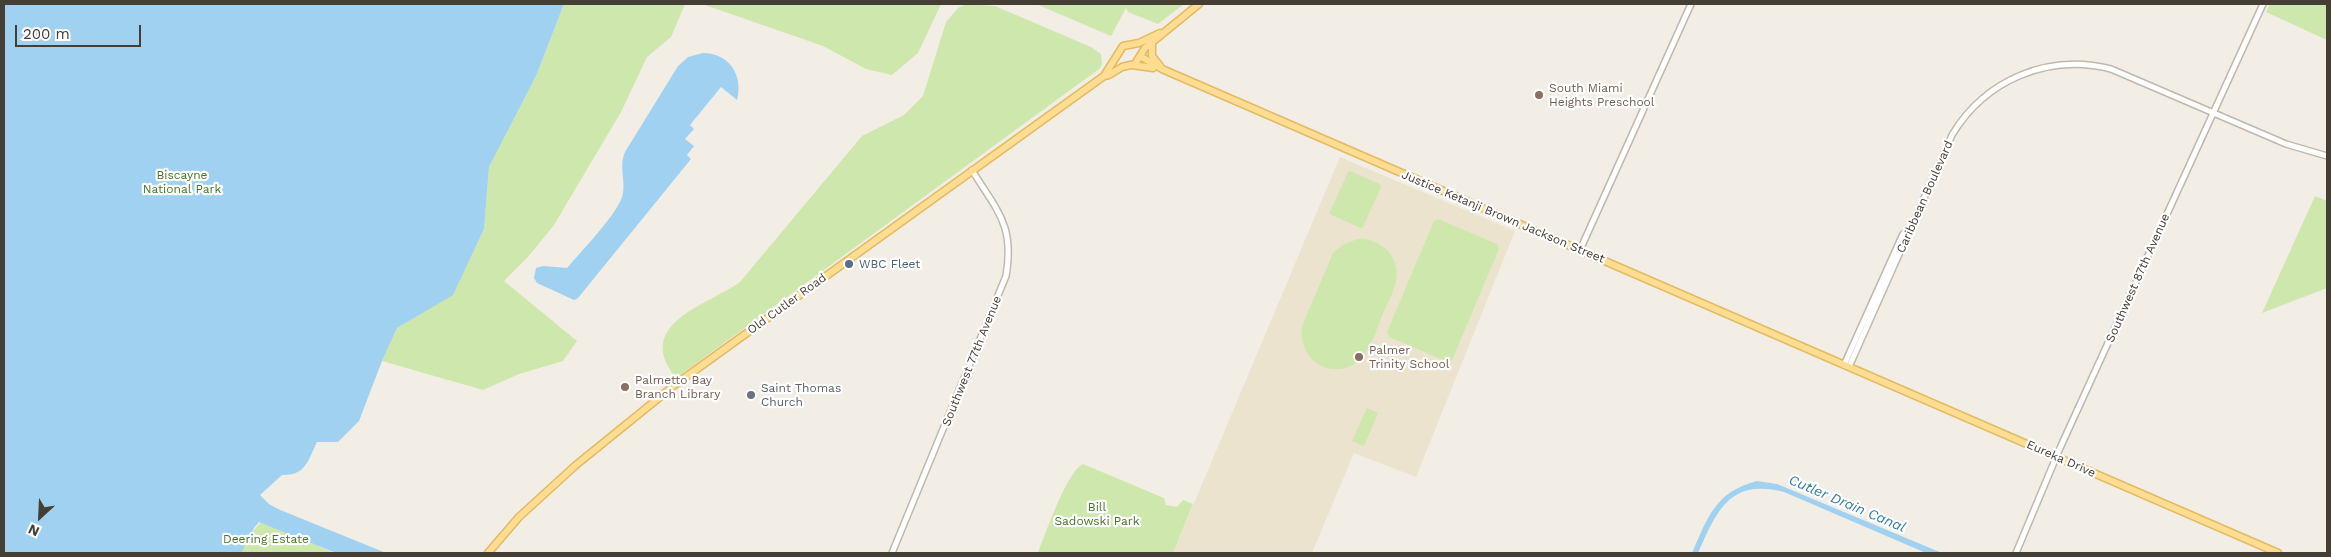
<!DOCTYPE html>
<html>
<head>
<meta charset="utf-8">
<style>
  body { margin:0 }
  #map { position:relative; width:2331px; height:557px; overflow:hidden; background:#f2eee5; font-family:"Work Sans",sans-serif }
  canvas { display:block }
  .frame { position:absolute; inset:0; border:5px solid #453e35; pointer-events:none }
  .north { position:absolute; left:15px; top:492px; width:50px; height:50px; -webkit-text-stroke:4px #fff; paint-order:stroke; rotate:205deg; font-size:14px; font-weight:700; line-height:20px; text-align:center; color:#453e35 }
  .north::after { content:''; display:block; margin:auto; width:18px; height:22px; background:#453e35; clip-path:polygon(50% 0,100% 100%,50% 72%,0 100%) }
  .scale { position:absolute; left:15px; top:25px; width:126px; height:22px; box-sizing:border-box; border:2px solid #453e35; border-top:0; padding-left:6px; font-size:15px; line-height:18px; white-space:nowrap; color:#453e35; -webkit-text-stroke:4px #fff; paint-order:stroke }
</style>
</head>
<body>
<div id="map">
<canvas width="2331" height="557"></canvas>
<div class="frame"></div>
<div class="north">N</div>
<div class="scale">200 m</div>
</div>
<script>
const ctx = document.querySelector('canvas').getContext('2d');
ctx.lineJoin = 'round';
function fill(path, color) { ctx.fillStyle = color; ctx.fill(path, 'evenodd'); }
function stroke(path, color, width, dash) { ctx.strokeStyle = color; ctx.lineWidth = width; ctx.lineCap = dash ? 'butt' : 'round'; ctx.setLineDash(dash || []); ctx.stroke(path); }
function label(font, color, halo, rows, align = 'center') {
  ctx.font = font + ' "Work Sans",sans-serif'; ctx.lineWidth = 4.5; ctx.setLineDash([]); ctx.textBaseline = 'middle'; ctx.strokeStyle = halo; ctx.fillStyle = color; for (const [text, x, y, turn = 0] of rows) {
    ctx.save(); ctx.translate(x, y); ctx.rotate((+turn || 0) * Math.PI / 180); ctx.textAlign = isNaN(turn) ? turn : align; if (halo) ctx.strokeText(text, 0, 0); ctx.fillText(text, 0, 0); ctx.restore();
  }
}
const education = new Path2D(`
  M1340 157 1515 231 1416 477 1354 453 1312 553H1173Z`);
const green = new Path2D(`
  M564 4H685L671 37 647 57 621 112 554 225 528 257 504 281 577 341 563 361 519 374 483 390 382 361 397 328 453 294 484 229 489 167 536 76Z
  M702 4H941L918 53 892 75 866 69 823 46Z
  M966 4 995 6 1091 47 1101 54 1102 65 1099 69 676 378C633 324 706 306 740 282L862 136 904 115 923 96 946 22 958 8Z
  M1036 4H1184L1158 24 1128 12 1126 8 1111 36Z
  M2270 4H2327V40L2266 12Z
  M1350 171 1380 184 1381 187 1363 227 1361 228 1329 214 1348 172Z
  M2315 196 2327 201V288L2262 313Z
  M1438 219 1497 244 1499 249 1452 360 1448 362 1389 337 1387 332 1434 221Z
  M1358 239C1381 238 1401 257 1396 280 1394 292 1387 304 1382 316 1373 338 1365 370 1335 369 1327 369 1320 366 1314 361 1304 352 1300 339 1302 326L1333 253 1344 244Z
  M1367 408 1378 413 1364 446 1352 441Z
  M1083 464 1164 498 1166 505 1177 507 1183 500 1193 504 1173 553H1038C1045 535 1067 471 1083 464Z
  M262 521 334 553H233Z`);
const water = new Path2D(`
  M4 4H564L536 76 489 167 484 229 453 295 397 328 382 361 359 421 338 442H317C308 460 306 476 282 475L260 495 269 504 278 509 386 553H336L259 522 254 528 241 553H4Z
  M703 53C729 53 744 76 737 100L721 87 690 125 694 129 685 139 694 146 687 155 691 159 578 298 574 300 537 283 534 278 536 268 543 266 567 268C580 253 617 214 622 197 627 182 618 168 625 152L678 66 688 57Z
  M1757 481 1777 484 1942 553H1926L1784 492C1730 478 1717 510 1698 553H1692C1708 517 1715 492 1757 481Z`);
const minor = new Path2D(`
  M1580 250 1691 4
  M1844 365 1903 234 1908 230
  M1849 367 1952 135C1985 80 2048 53 2111 69L2286 144 2327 156
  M892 553 1006 276C1015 224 996 210 972 170
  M2016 553 2060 448 2263 4`);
const major = new Path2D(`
  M1152 43V56L1160 66
  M1140 56 1162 69 2278 553
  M1132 65 1153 68
  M1104 76 1123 46 1139 43 1160 33
  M488 553 519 517 576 465 676 384 1104 76 1109 75 1122 67 1135 64 1145 48 1199 4`);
const markers = [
  [1539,95,5,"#8d6e63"],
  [849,264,5,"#5c6f8a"],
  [1359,357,5,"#8d6e63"],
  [625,387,5,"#8d6e63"],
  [751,395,5,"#6b7280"]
];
const educationNames = [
  ["South Miami",1549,88],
  ["Heights Preschool",1549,102],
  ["Palmer",1369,350],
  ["Trinity School",1369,364],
  ["Palmetto Bay",635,380],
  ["Branch Library",635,394]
];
const parkNames = [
  ["Biscayne",182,175],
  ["National Park",182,189],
  ["Bill",1097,507],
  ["Sadowski Park",1097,521],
  ["Deering Estate",266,539]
];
const streetNames = [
  ["Caribbean Boulevard",1925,197,-66],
  ["Justice Ketanji Brown Jackson Street",1503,217,23],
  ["Southwest 87th Avenue",2138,278,-66],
  ["Old Cutler Road",787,304,-36],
  ["Southwest 77th Avenue",972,361,-68],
  ["Eureka Drive",2061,459,24]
];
const serviceNames = [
  ["WBC Fleet",859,264]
];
const worshipNames = [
  ["Saint Thomas",761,388],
  ["Church",761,402]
];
const waterNames = [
  ["Cutler Drain Canal",1847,504,23]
];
fill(education, '#ece3cf');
fill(green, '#cee7ad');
fill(water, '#a1d1f0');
stroke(minor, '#c1b8ab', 8);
stroke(major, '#e3ba62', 9);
stroke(minor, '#fff', 5);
stroke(major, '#fedd93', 6);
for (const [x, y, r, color] of markers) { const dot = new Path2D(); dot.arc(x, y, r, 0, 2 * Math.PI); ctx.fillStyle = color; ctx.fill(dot); stroke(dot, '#fff', 2); }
label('12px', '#785e54', '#fff', educationNames, 'left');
label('12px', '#477628', '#fff', parkNames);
label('12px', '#453e35', '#fff', streetNames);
label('12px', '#4e5e75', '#fff', serviceNames, 'left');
label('12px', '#5b616d', '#fff', worshipNames, 'left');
label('italic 14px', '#2e7cb0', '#fff', waterNames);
</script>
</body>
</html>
